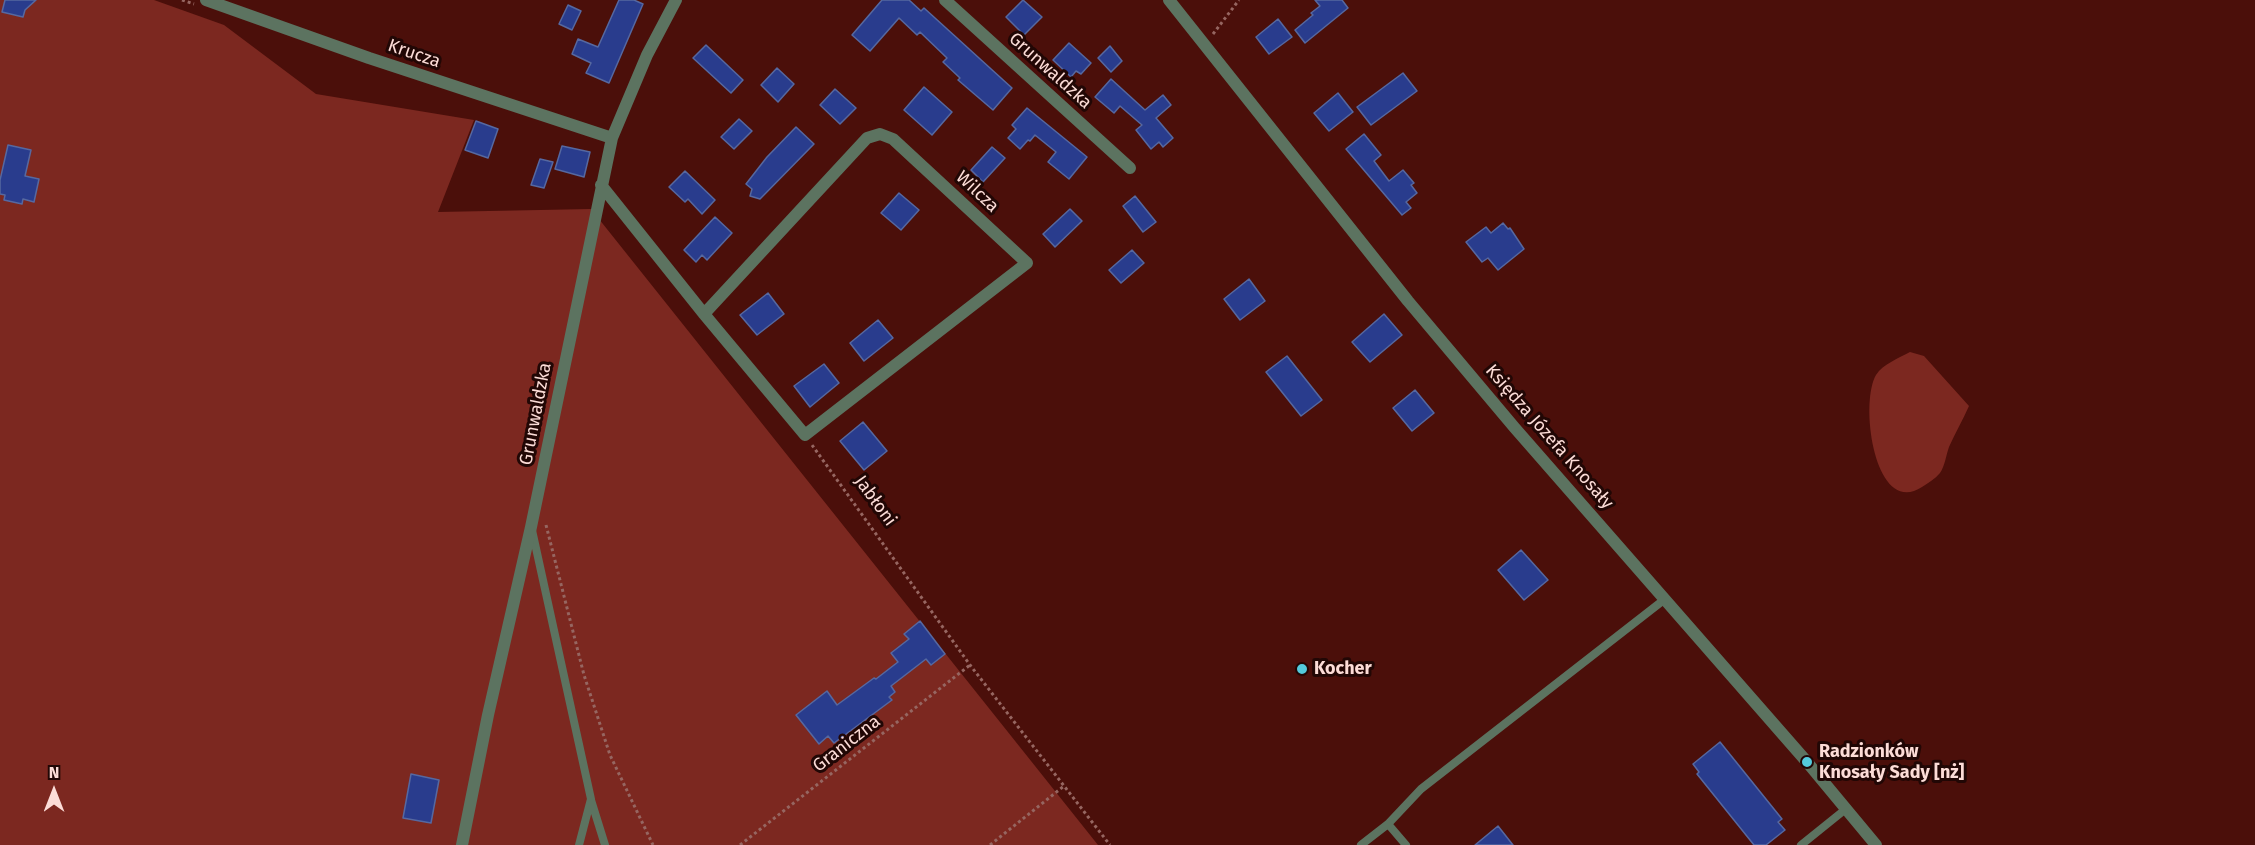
<!DOCTYPE html>
<html>
<head>
<meta charset="utf-8">
<style>
  body { margin:0 }
  #map { position:relative; width:2255px; height:845px; overflow:hidden; background:#4b0f0a; font-family:"Fira Sans",sans-serif }
  canvas { display:block }
  .north { position:absolute; left:24px; top:761px; width:60px; height:60px; -webkit-text-stroke:4px #210705; paint-order:stroke; rotate:0deg; font-size:16px; font-weight:700; line-height:24px; text-align:center; color:#fcdcd7 }
  .north::after { content:''; display:block; margin:auto; width:21px; height:27px; background:#fcdcd7; clip-path:polygon(50% 0,100% 100%,50% 72%,0 100%) }
</style>
</head>
<body>
<div id="map">
<canvas width="2255" height="845"></canvas>
<div class="north">N</div>
</div>
<script>
const ctx = document.querySelector('canvas').getContext('2d');
ctx.lineJoin = 'round';
function fill(path, color) { ctx.fillStyle = color; ctx.fill(path, 'evenodd'); }
function stroke(path, color, width, dash) { ctx.strokeStyle = color; ctx.lineWidth = width; ctx.lineCap = dash ? 'butt' : 'round'; ctx.setLineDash(dash || []); ctx.stroke(path); }
function label(font, color, halo, rows, align = 'center') {
  ctx.font = font + ' "Fira Sans",sans-serif'; ctx.lineWidth = 6; ctx.setLineDash([]); ctx.textBaseline = 'middle'; ctx.strokeStyle = halo; ctx.fillStyle = color; for (const [text, x, y, turn = 0] of rows) {
    ctx.save(); ctx.translate(x, y); ctx.rotate((+turn || 0) * Math.PI / 180); ctx.textAlign = isNaN(turn) ? turn : align; if (halo) ctx.strokeText(text, 0, 0); ctx.fillText(text, 0, 0); ctx.restore();
  }
}
const green = new Path2D(`
  M0 0H154L224 25 316 94 474 120 438 212 591 209 1098 845H0Z
  M1910 352 1924 356 1969 406C1963 420 1955 433 1949 447 1946 455 1945 466 1940 473 1935 479 1928 483 1922 487 1875 518 1859 404 1876 375 1883 364 1899 358 1910 352Z`);
const building = new Path2D(`
  M5 0H36L25 10 23 17 2 12Z
  M619 0H634L643 4 609 83 586 73 591 63 572 54 578 39 598 47Z
  M882 0H909L921 11 924 8 1012 88 993 110 958 80 960 78 943 62 947 58 920 32 917 35 899 18 870 51 852 35Z
  M1023 0 1042 17 1024 35 1006 17Z
  M1315 0H1342L1348 8 1305 43 1295 30 1313 15 1311 13 1320 6Z
  M568 5 581 11 572 30 559 24Z
  M1278 19 1292 37 1269 54 1256 37Z
  M1069 43 1091 63 1081 74 1076 71 1071 77 1053 60Z
  M706 45 743 80 731 93 693 58Z
  M1110 46 1122 61 1111 72 1098 58Z
  M777 68 794 84 778 102 761 85Z
  M1403 73 1417 91 1371 125 1357 107Z
  M1111 79 1145 110 1163 95 1171 105 1156 118 1173 138 1163 147 1159 142 1151 149 1136 130 1142 125 1120 106 1114 113 1095 97Z
  M924 87 952 112 932 135 904 110Z
  M835 89 856 108 840 124 820 105Z
  M1338 93 1353 112 1329 131 1314 113Z
  M1027 108 1087 157 1069 179 1048 162 1056 152 1035 135 1030 141 1028 140 1020 149 1008 138 1016 129 1012 125Z
  M739 119 752 131 734 149 721 137Z
  M476 121 498 129 488 158 465 150Z
  M796 127 814 144 760 199 750 196 752 189 746 184 767 157Z
  M1364 134 1381 155 1374 161 1389 181 1403 170 1414 183 1411 185 1417 193 1406 202 1411 208 1402 215 1346 149Z
  M8 145 31 150 25 176 39 179 34 202 23 199 22 204 4 200 5 195 0 194V180Z
  M562 146 590 152 584 177 555 169Z
  M992 147 1005 158 983 182 971 170Z
  M540 159 553 162 544 188 531 185Z
  M685 171 715 200 702 214 688 199 685 202 669 187Z
  M899 193 919 210 901 230 881 213Z
  M1135 196 1156 222 1143 232 1123 206Z
  M1070 209 1082 221 1055 247 1043 234Z
  M715 217 732 233 707 260 702 255 696 262 684 250Z
  M1503 223 1508 229 1510 228 1524 249 1498 270 1488 258 1482 262 1466 242 1486 227 1491 233Z
  M1132 250 1144 263 1121 283 1109 270Z
  M1249 279 1265 301 1240 320 1224 299Z
  M768 293 784 314 757 335 740 315Z
  M1384 314 1402 335 1370 362 1352 342Z
  M878 320 893 338 864 361 850 343Z
  M1287 356 1322 400 1301 416 1266 372Z
  M824 364 839 383 810 407 794 386Z
  M1415 390 1434 413 1412 431 1393 408Z
  M863 422 887 451 864 470 840 441Z
  M1521 550 1548 580 1524 600 1498 570Z
  M920 621 945 654 931 665 926 659 891 686 895 692 889 697 892 700 834 743 828 736 819 744 796 715 827 691 837 705 874 678 876 679 898 662 891 653 909 639 904 634Z
  M1720 742 1782 819 1778 822 1785 830 1766 845H1754L1697 774 1699 772 1693 764Z
  M411 774 439 780 431 823 403 818Z
  M1498 826 1513 845H1475Z`);
const path = new Path2D(`
  M182 0 194 4
  M1213 34 1239 0
  M812 445 970 665 1110 845
  M546 525 584 675 610 755 653 845
  M740 845 970 665
  M990 845 1064 786`);
const service = new Path2D(`
  M532 530 591 799 579 845
  M591 800 605 845
  M1388 824 1421 789 1665 599
  M1361 845 1388 824 1406 845
  M1801 845 1847 808`);
const minor = new Path2D(`
  M206 0 369 58 612 138
  M945 0 1130 168
  M601 185 704 314 805 435 1027 263 893 139 880 134 867 138 704 314
  M462 845 488 715 531 527 612 138 647 55 676 0`);
const tertiary = new Path2D(`
  M1169 0 1408 301 1514 427 1807 762 1876 845`);
const markers = [
  [1302,669,6,"#54cadc"],
  [1807,762,6,"#54cadc"]
];
const streetNames = [
  ["Krucza",414,54,19],
  ["Grunwaldzka",1050,71,42],
  ["Wilcza",977,192,43],
  ["Grunwaldzka",536,414,-79],
  ["Księdza Józefa Knosały",1549,437,49],
  ["Jabłoni",875,501,54],
  ["Graniczna",847,744,-38]
];
const poiNames = [
  ["Kocher",1314,669],
  ["Radzionków",1819,752],
  ["Knosały Sady [nż]",1819,773]
];
fill(green, '#7c2820');
fill(building, '#293c8d');
stroke(building, '#5668a0', 1.5);
stroke(path, '#966661', 3, [3, 3]);
stroke(service, '#5c7360', 8);
stroke(minor, '#5c7360', 12);
stroke(tertiary, '#5c7360', 12);
for (const [x, y, r, color] of markers) { const dot = new Path2D(); dot.arc(x, y, r, 0, 2 * Math.PI); ctx.fillStyle = color; ctx.fill(dot); stroke(dot, '#210705', 2); }
label('18px', '#fcdcd7', '#210705', streetNames);
label('bold 18px', '#fcdcd7', '#210705', poiNames, 'left');
</script>
</body>
</html>
